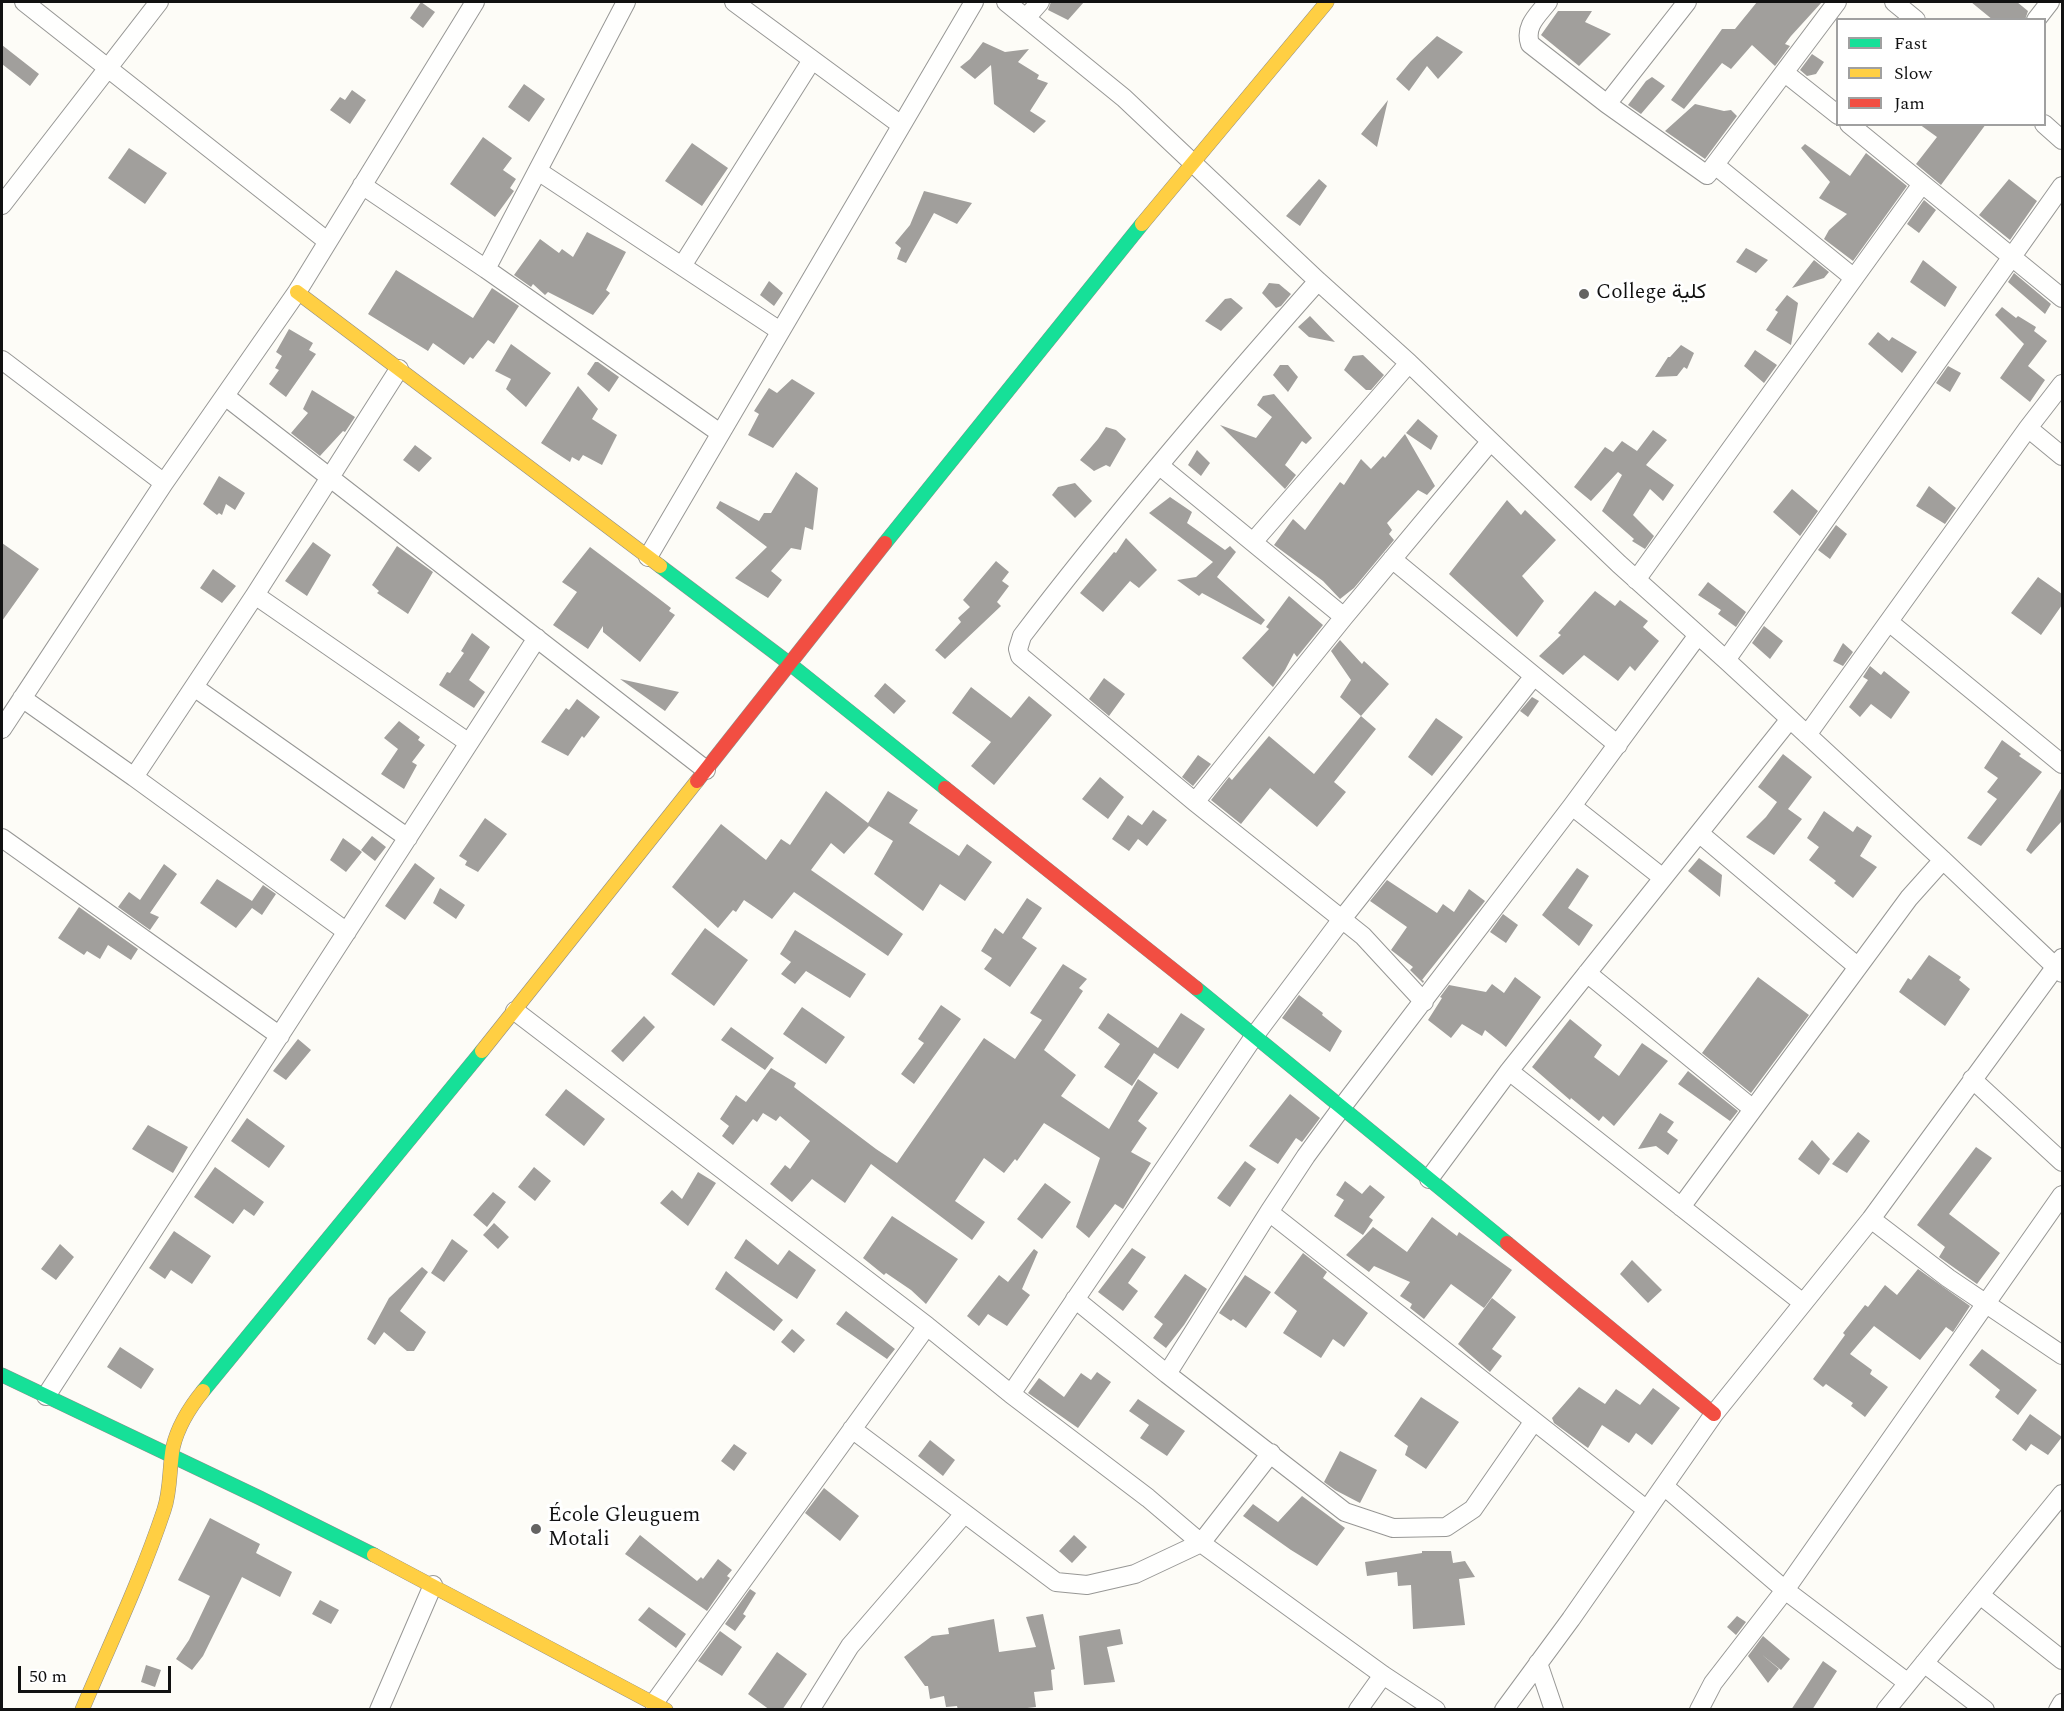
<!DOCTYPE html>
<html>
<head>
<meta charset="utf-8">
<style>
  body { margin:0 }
  #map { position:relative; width:2064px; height:1711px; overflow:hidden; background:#fdfcf7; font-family:Spectral,serif }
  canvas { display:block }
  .frame { position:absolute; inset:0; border:3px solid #111; pointer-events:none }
  .legend { position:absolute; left:1836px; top:18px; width:210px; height:108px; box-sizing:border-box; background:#fff; border:2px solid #a0a0a0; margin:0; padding:8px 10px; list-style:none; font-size:18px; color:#111 }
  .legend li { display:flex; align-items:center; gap:12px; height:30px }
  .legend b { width:30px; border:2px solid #a0a0a0 }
  .scale { position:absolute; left:18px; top:1666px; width:153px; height:27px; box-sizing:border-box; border:3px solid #111; border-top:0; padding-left:8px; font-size:18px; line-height:21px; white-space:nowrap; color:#111; -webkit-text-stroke:4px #fff; paint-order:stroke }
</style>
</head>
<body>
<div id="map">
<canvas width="2064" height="1711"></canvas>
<div class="frame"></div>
<ul class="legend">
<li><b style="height:8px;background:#16e098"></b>Fast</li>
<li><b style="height:8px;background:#ffcf43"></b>Slow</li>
<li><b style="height:8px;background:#f24e42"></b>Jam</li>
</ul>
<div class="scale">50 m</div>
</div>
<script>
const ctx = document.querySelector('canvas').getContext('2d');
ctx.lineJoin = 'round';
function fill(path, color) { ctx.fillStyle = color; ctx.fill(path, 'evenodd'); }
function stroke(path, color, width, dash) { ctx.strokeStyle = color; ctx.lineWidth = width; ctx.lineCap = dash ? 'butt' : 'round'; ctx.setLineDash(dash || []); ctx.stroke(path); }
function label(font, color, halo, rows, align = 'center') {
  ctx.font = font + ' Spectral,Vazirmatn,serif'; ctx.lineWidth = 6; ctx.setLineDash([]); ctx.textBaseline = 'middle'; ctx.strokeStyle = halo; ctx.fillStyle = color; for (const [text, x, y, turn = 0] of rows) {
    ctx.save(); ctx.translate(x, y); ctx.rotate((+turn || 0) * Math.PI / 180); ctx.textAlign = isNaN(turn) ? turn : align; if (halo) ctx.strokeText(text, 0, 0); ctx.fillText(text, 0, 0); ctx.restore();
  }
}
const building = new Path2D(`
  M421 2 435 12 423 28 410 18Z
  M1051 2H1084L1068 20 1048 10Z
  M1757 2H1822L1791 36 1785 44 1790 46 1775 66 1752 45 1731 69 1722 63 1684 109 1671 100 1722 29H1735Z
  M1971 2H2017L2028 11 2025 20H1993Z
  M1558 11H1592L1585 22 1611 34 1579 66 1541 35Z
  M1437 36 1463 52 1438 79 1427 66 1409 91 1396 79 1411 61Z
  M983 42 1005 52 1029 49 1018 62 1039 75 1037 79 1048 83 1030 111 1046 121 1034 133 994 104 991 65 975 79 960 67 970 59Z
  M2 45 39 74 30 86 2 64Z
  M1812 54 1824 62 1816 74 1807 76 1800 70Z
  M1652 77 1665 86 1641 114 1628 105 1646 81Z
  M524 84 545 99 529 122 508 107Z
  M352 90 366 100 350 124 330 110 340 97 345 100Z
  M1388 100 1377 147 1361 134Z
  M1695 104 1724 111 1731 110 1737 116 1705 159 1665 131Z
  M1919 124H1986L1941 185 1916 164 1937 137Z
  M483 137 512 158 503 170 516 179 510 188 514 191 495 217 450 184Z
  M692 143 728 168 702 206 665 181Z
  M1805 144 1850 176 1866 153 1907 186 1853 261 1824 239 1829 230 1847 214 1819 198 1830 182 1801 148Z
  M129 148 167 173 145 204 108 178Z
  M1319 179 1327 186 1300 226 1286 216Z
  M2009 179 2037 201 2010 240 1979 215Z
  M924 191 972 203 957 224 934 213 906 263 897 259 901 248 895 243 910 225Z
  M1924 200 1936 210 1919 233 1907 224Z
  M587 232 626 252 606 290 610 293 593 315 548 292 545 295 533 284 531 287 514 275 540 239 559 253 562 249 573 257Z
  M1746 248 1768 260 1756 273 1736 262Z
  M1814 260 1829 272 1824 278 1792 288Z
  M1923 260 1957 287 1945 307 1910 282Z
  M396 270 473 318 492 288 519 306 494 344 488 340 473 359 470 357 464 365 433 343 428 351 368 314Z
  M2014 273 2051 304 2045 314 2008 282Z
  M769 281 783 293 774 306 760 295Z
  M1269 283 1279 284 1291 294 1281 306 1276 308 1262 293Z
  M1787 295 1798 303 1791 345 1766 330 1778 312 1775 310Z
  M1231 298 1243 308 1221 331 1205 321 1225 299Z
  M2002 307 2016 318 2018 316 2036 327 2034 331 2047 341 2028 366 2045 380 2030 402 2000 378 2024 344 1995 315Z
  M1310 316 1335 342 1309 337 1298 327Z
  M289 329 313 343 309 350 316 354 286 397 269 384 279 370 275 368 282 356 276 352Z
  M1878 332 1889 341 1892 337 1917 352 1902 373 1868 344Z
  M511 344 551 373 526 407 506 389 511 379 495 371Z
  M1681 345 1694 353 1687 369 1684 367 1677 376 1655 377 1668 357H1670Z
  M1755 350 1777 365 1764 383 1744 366Z
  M1363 355 1384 375 1371 390H1366L1344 370 1353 356Z
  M595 362H598L619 377 609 392 587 374Z
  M1280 365H1288L1298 377 1288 392 1273 375Z
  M1948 366 1961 373 1950 392 1936 383Z
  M792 379 815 393 773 448 748 435 759 414 754 411 769 388 777 393Z
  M578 386 598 409 592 419 617 435 602 465 583 455 579 461 572 457 570 462 541 443Z
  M312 390 355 417 345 432 343 431 320 456 291 433 308 413 303 409Z
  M1274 394 1312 438 1306 444 1302 441 1285 465 1296 475 1285 489 1220 425 1256 438 1272 417 1257 405 1263 396Z
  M1418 419 1438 436 1431 450 1406 433Z
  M1106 427 1116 430 1126 439 1110 467 1106 465 1094 471 1080 460 1098 439Z
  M1653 430 1667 440 1646 465 1674 485 1663 501 1650 489 1633 515 1654 536 1645 549 1632 541 1634 539 1602 511 1622 475 1618 472 1591 501 1574 487 1605 447 1613 452 1622 441 1637 451Z
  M1405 434 1435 486 1427 495 1418 490 1387 523 1392 530 1389 534 1394 540 1354 588 1340 599 1323 581 1274 545 1293 519 1305 530 1340 482 1344 485 1361 459 1371 469 1383 456 1385 458Z
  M415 445 432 458 419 472 403 460Z
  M1197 450 1210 463 1201 476 1188 465Z
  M796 472 818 488 813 530 805 527 801 550 791 548 771 571 782 580 768 598 735 578 767 547 716 508 720 501 759 521 764 513H771Z
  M219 476 245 493 235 510 226 504 222 515 219 513 217 515 203 504Z
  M1075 483 1092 501 1075 518 1052 495 1058 487Z
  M1929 486 1956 508 1945 524 1916 506Z
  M1792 489 1818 511 1800 536 1773 512Z
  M1170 497 1192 512 1187 523 1225 550 1230 546 1236 552 1217 577 1265 620 1261 625 1202 593 1199 596 1177 580 1196 577 1213 562 1149 513Z
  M1507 500 1521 515 1525 510 1556 540 1522 576 1544 601 1517 637 1449 574Z
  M1836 525 1847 534 1830 559 1818 550Z
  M1126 538 1157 570 1139 588 1130 581 1103 612 1080 593 1114 552 1116 553Z
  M313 542 331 555 307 596 285 581Z
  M2 543 39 569 2 621Z
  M397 546 433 572 408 614 377 593 379 591 372 585Z
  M590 547 658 598 671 608 669 611 675 615 640 662 603 632V626L588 649 553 625 577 592 562 582Z
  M996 561 1009 572 1002 581 1009 586 997 602 1001 606 945 659 935 650 961 622 958 618 970 607 963 600Z
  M213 569 236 586 222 603 200 588Z
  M2038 577 2062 594V605L2041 635 2011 613Z
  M1708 582 1746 612 1736 627 1718 614 1721 610 1698 595Z
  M1595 591 1615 606 1620 600 1648 621 1643 627 1659 641 1635 671 1630 666 1618 681 1584 655 1563 675 1539 656 1561 635 1558 633Z
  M1289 596 1323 625 1297 657 1294 653 1285 670 1273 687 1242 658 1269 629 1266 627Z
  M1764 626 1783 641 1770 659 1752 643Z
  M472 633 490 647 469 680 485 692 474 708 439 685 447 672 450 673 464 653 461 651Z
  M1340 640 1362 664 1364 661 1389 684 1361 716 1340 697 1351 680 1331 651Z
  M1843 643 1853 652 1843 666 1833 661Z
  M1870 666 1881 675 1884 671 1910 692 1891 719 1871 704 1860 717 1849 707 1868 680 1863 677Z
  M1104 678 1125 694 1109 716 1089 699Z
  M620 679 679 692 665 711Z
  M885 683 906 701 894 714 874 696Z
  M971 687 1011 718 1029 696 1052 715 994 785 971 766 991 742 952 713Z
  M1532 697 1539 701 1528 717 1520 711Z
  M577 699 600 717 584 738 582 736 568 756 541 742 566 708 569 710Z
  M1361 716 1376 729 1334 782 1346 792 1317 827 1270 788 1241 824 1211 800 1229 777 1232 780 1269 736 1314 774Z
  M1436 718 1463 737 1432 776 1408 757Z
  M399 721 420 737 418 740 425 745 412 762 417 765 404 789 381 774 398 749 384 738Z
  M2002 740 2021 754 2019 756 2042 772 1981 846 1967 838 1997 799 1987 792 1998 778 1984 768Z
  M1783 754 1812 777 1788 809 1802 819 1774 855 1746 837 1766 817 1777 802 1758 787Z
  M1198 755 1211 764 1193 786 1182 777Z
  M1100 777 1124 797 1108 819 1082 799Z
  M2062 787V821L2031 854 2026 850Z
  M826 791 868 823 888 791 918 810 909 823 959 856 967 844 992 862 965 901 940 884 923 911 874 874 893 841 869 826 844 854 831 843 811 870 903 934 888 956 794 892 772 919 744 900 736 912 733 910 718 928 672 887 721 824 766 860 781 839 790 845Z
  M1153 810 1167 820 1147 846 1138 839 1129 851 1112 839 1128 815 1142 825Z
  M1824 811 1853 832 1857 826 1872 836 1860 856 1877 867 1853 898 1834 883 1836 881 1809 860 1819 847 1807 838Z
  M485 818 507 834 478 872 465 865 467 861 459 856Z
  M372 836 386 847 375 861 361 850Z
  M343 838 362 852 346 872 330 860Z
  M1699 858 1722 875 1720 897 1688 871Z
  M415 863 435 878 405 920 385 906Z
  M164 864 177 874 150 913 159 917 150 930 118 907 129 892 140 900Z
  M1577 868 1589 876 1568 908 1593 925 1579 946 1542 915Z
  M217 879 252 901 263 885 276 894 262 915 252 908 236 928 200 903Z
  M1387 880 1437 913 1443 904 1454 912 1469 889 1485 901 1422 980 1424 981 1423 983 1410 970 1413 967 1391 950 1407 927 1370 901Z
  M440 888 465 905 456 919 433 903Z
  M1027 898 1042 908 1022 938 1037 948 1010 987 984 969 992 958 981 951 995 928 1003 934Z
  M79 907 138 949 131 960 108 945 100 959 87 951 84 955 58 938Z
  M1503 914 1518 925 1506 943 1490 932Z
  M705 928 748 960 714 1006 671 974Z
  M795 930 866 974 850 998 806 971 795 984 781 974 791 962 780 954Z
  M1929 955 1961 977 1959 980 1970 989 1945 1026 1899 992 1908 978 1911 980Z
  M1063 964 1087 979 1079 988 1083 991 1044 1050 1076 1075 1061 1096 1109 1129 1138 1079 1158 1093 1138 1121 1147 1128 1131 1152 1151 1163 1123 1209 1115 1204 1089 1238 1076 1227 1100 1158 1044 1123 1017 1161 1015 1159 1004 1173 984 1158 955 1201 985 1222 972 1240 871 1164 845 1203 812 1179 792 1202 770 1184 785 1165 790 1169 810 1141 780 1116 776 1121 763 1113 757 1122 753 1119 733 1145 722 1136 729 1126 720 1119 736 1095 746 1102 771 1068 796 1083 794 1087 876 1149 897 1163 984 1038 1015 1059 1042 1020 1030 1013Z
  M1515 977 1541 997 1506 1047 1485 1030 1482 1036 1462 1024 1451 1038 1428 1020 1442 998 1440 997 1449 985 1486 992 1492 984 1504 993Z
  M1758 977 1809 1015 1751 1093 1702 1053Z
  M1299 995 1323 1013 1322 1015 1342 1031 1330 1052 1282 1018Z
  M941 1005 961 1019 914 1084 901 1074 924 1043 918 1039Z
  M802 1007 845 1037 826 1064 783 1034Z
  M1108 1013 1158 1048 1181 1013 1205 1029 1178 1069 1154 1053 1132 1086 1104 1067 1120 1044 1098 1028Z
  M644 1016 655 1027 623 1062 611 1051Z
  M1570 1019 1602 1045 1594 1057 1619 1076 1642 1043 1668 1061 1614 1126 1603 1116 1599 1121 1571 1098 1570 1100 1532 1067Z
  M731 1027 774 1058 765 1070 721 1040Z
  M298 1039 311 1050 286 1080 273 1071Z
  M1688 1071 1738 1111 1730 1121 1678 1084Z
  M566 1089 605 1119 584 1146 545 1115Z
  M1290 1094 1320 1118 1302 1142 1296 1138 1278 1164 1249 1146Z
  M1660 1113 1674 1122 1667 1132 1678 1140 1668 1155 1656 1146 1638 1149Z
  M247 1118 285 1146 269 1168 231 1141Z
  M148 1125 188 1147 173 1173 132 1149Z
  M1858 1132 1870 1141 1847 1173 1832 1164Z
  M1812 1140 1830 1159 1819 1175 1798 1159Z
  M1976 1147 1992 1158 1949 1214 2000 1253 1977 1284 1939 1257 1945 1247 1917 1225Z
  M1245 1161 1256 1169 1230 1207 1217 1198Z
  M215 1167 264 1202 254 1216 244 1209 233 1224 194 1197Z
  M534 1167 551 1181 535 1201 518 1187Z
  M698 1172 716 1183 688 1226 660 1203 672 1190 682 1199Z
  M1345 1181 1362 1194 1370 1185 1385 1197 1369 1217 1373 1220 1363 1235 1334 1216 1344 1200 1336 1195Z
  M1045 1183 1071 1202 1042 1239 1017 1219Z
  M493 1192 506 1202 487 1227 473 1215Z
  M892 1216 958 1259 926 1304 911 1290 886 1273 884 1275 863 1258Z
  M1432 1217 1457 1236 1459 1232 1512 1270 1484 1308 1451 1284 1424 1319 1410 1308 1412 1304 1400 1296 1410 1282 1374 1266 1369 1272 1346 1255 1373 1227 1407 1252Z
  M494 1223 509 1237 498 1249 483 1235Z
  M174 1231 211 1256 192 1284 171 1270 165 1279 149 1268Z
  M452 1239 468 1251 444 1282 431 1273Z
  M746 1239 778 1265 789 1250 816 1270 797 1299 734 1258Z
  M60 1244 74 1257 56 1280 41 1269Z
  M1132 1248 1146 1257 1128 1283 1138 1291 1123 1311 1098 1292Z
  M1034 1249 1038 1252 1022 1289 1030 1295 1007 1326 988 1314 979 1326 967 1316 999 1275 1008 1282Z
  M1303 1253 1327 1272 1323 1278 1368 1313 1344 1347 1333 1339 1321 1358 1283 1333 1297 1311 1274 1293Z
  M1632 1260 1662 1290 1648 1303 1620 1274Z
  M422 1267 428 1272 400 1311 426 1332 414 1351H407L384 1332 375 1345 367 1339 389 1298Z
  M1918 1269 1970 1306 1953 1332 1946 1327 1920 1360 1874 1326 1850 1354 1872 1370 1870 1374 1888 1387 1865 1417 1851 1406 1853 1403 1826 1384 1823 1387 1813 1379 1845 1335 1843 1333 1865 1305 1868 1307 1885 1285 1897 1295Z
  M726 1271 783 1320 774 1331 715 1289Z
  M1185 1274 1207 1289 1184 1325 1166 1348 1153 1338 1163 1324 1154 1317Z
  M1245 1275 1271 1292 1246 1328 1233 1319 1231 1321 1219 1313Z
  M1492 1298 1516 1317 1492 1349 1502 1356 1490 1372 1458 1344Z
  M846 1311 895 1349 887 1359 836 1324Z
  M792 1329 805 1340 794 1353 781 1342Z
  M120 1347 154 1369 141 1389 107 1367Z
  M1982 1349 2037 1390 2018 1415 1995 1397 2000 1390 1969 1365Z
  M1097 1372 1111 1382 1078 1428 1028 1393 1039 1378 1064 1397 1081 1373 1091 1380Z
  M1579 1387 1605 1404 1616 1389 1640 1405 1653 1388 1680 1408 1652 1445 1636 1433 1629 1443 1602 1425 1588 1448 1554 1423 1552 1418Z
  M1421 1397 1459 1422 1426 1469 1405 1455 1408 1446 1394 1436Z
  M1138 1399 1185 1431 1167 1456 1140 1438 1149 1425 1129 1411Z
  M2030 1414 2062 1437 2048 1455 2031 1444 2026 1451 2012 1440Z
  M930 1440 955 1460 943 1476 918 1456Z
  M734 1444 747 1453 734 1471 721 1461Z
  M1340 1451 1377 1470 1360 1503 1335 1490 1324 1482Z
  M824 1488 859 1516 840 1541 805 1513Z
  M1302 1496 1345 1528 1317 1566 1291 1550 1243 1516 1253 1504 1278 1522Z
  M210 1518 260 1544 256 1553 292 1572 280 1597 242 1577 203 1656 192 1670 176 1659 189 1640 210 1596 178 1580Z
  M640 1535 697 1581 701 1577 703 1579 718 1559 732 1570 727 1576 730 1578 707 1611 625 1554Z
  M1074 1535 1087 1547 1072 1563 1059 1551Z
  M1422 1551H1451L1453 1563 1465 1561 1475 1577 1459 1579 1465 1625 1413 1629 1411 1585 1398 1586 1397 1572 1367 1576 1365 1562 1422 1553Z
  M750 1589 756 1593 743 1614 746 1616 735 1631 725 1624Z
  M320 1600 339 1610 331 1624 312 1614Z
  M649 1607 686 1634 676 1648 638 1620Z
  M1043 1614 1055 1669 1051 1670 1053 1690 1034 1692 1036 1707 1010 1710H958L957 1706 946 1707 944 1696 930 1699 928 1686H925L904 1657 932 1636 949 1634 948 1628 994 1619 999 1652 1036 1647 1026 1617Z
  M1737 1616 1746 1622 1736 1635 1727 1627Z
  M1120 1629 1123 1644 1107 1647 1115 1682 1084 1685 1079 1636Z
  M720 1631 742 1647 722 1676 698 1661Z
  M1763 1636 1790 1659 1781 1670 1761 1654 1779 1669 1768 1683 1748 1656Z
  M777 1652 807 1674 782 1710H770L748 1694Z
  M1823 1661 1837 1671 1812 1710H1791Z
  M146 1665 161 1670 155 1687 141 1682Z`);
const street = new Path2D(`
  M24 2 327 241
  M734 2 901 125
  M1006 2 1124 98 1318 281 1409 363 1619 564 1726 660 1943 860 2062 973
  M1548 2C1538 15 1524 26 1530 44L1607 104 1707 175 1837 2
  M1894 2 1916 20
  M1026 18 1040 2
  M2036 20 2050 2
  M1785 73 1838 115
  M1607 104 1687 2
  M1849 124 2062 298
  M2044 124 2062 140
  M1715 165 1854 278
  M538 171 780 331
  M362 185 486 269 626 2
  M2 205 159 2
  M682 266 812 60
  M486 269 720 433
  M1318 281C1216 396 1115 514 1022 636L1018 649 1020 656 1195 802 1363 936 1424 1002
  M2 360 164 483
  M225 396 706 770
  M2028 428 2062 456
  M1160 466 1344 617
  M1253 542 1409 363
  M648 557 974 2
  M1392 559 1618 745
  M1636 580 1922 184
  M255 595 469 743
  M1889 622 2062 764
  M1726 660 2062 186
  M194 687 408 838
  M22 698 134 777
  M1790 719 1509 1071 1803 1303
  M2 729 164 483 297 292 475 2
  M1807 735 2028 428 2062 384
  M1195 802 1344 617 1490 442
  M1572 806 1663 878
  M1699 833 1858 967
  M2 838 280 1036
  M347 932 134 777 255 595 399 369
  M1587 973 1753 1109
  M515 1011 927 1326 1011 1394 1148 1498 1201 1543 1383 1675 1436 1710
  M1972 1079 2062 1162
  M1429 1179 1509 1071
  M1681 1207 1909 898 1943 860
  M1871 1219 1948 1278 2062 1355
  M1075 1299 1167 1374 1345 1512 1393 1528 1446 1527 1473 1509 1534 1421
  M1167 1374 1269 1212
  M1011 1394 1255 1035 1342 919 1534 676
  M46 1396 537 638
  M852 1429 1056 1582 1087 1585 1135 1574 1201 1543 1271 1453
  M1664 1486 1785 1590 1908 1683
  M1647 1510 1269 1212 1306 1156 1342 1107 1572 806 1698 635
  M1980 1595 2062 1660
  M1538 1663 1554 1710
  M1924 1663 1985 1710
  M654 1703 927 1326
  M379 1710 433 1585
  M810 1710 850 1646 964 1514
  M1358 1710 1383 1675
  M1504 1710 1571 1619 1714 1414 1871 1219 2062 958
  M1699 1710 1713 1683 1785 1590 2062 1195
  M1886 1710 2062 1494
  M2058 1710 2062 1703`);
const fast = new Path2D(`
  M885 543 1142 224
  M660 566 790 664 945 788
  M1196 988 1507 1243
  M2 1375 260 1498 374 1555
  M203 1391 482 1051`);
const slow = new Path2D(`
  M1142 224 1327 2
  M297 292 660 566
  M482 1051 697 781
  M374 1555 666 1710
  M82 1710C110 1644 141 1579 164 1510 171 1490 169 1468 173 1447 178 1426 190 1407 203 1391`);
const jam = new Path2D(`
  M697 781 885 543
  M945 788 1196 988
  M1507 1243 1714 1414`);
const markers = [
  [1584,294,6,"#646362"],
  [536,1529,6,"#646362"]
];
const poiNames = [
  ["College كلية",1596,294],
  ["École Gleuguem",548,1517],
  ["Motali",548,1541]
];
fill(building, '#a19f9c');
stroke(street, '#979795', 20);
stroke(fast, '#8e8d8b', 15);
stroke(slow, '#8e8d8b', 15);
stroke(jam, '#8e8d8b', 15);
stroke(street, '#fffffe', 18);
stroke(fast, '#16e098', 14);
stroke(slow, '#ffcf43', 14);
stroke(jam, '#f24e42', 14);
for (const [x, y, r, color] of markers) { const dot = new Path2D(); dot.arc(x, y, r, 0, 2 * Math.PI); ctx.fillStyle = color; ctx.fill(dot); stroke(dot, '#fff', 2); }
label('21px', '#111', '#fff', poiNames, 'left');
</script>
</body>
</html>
